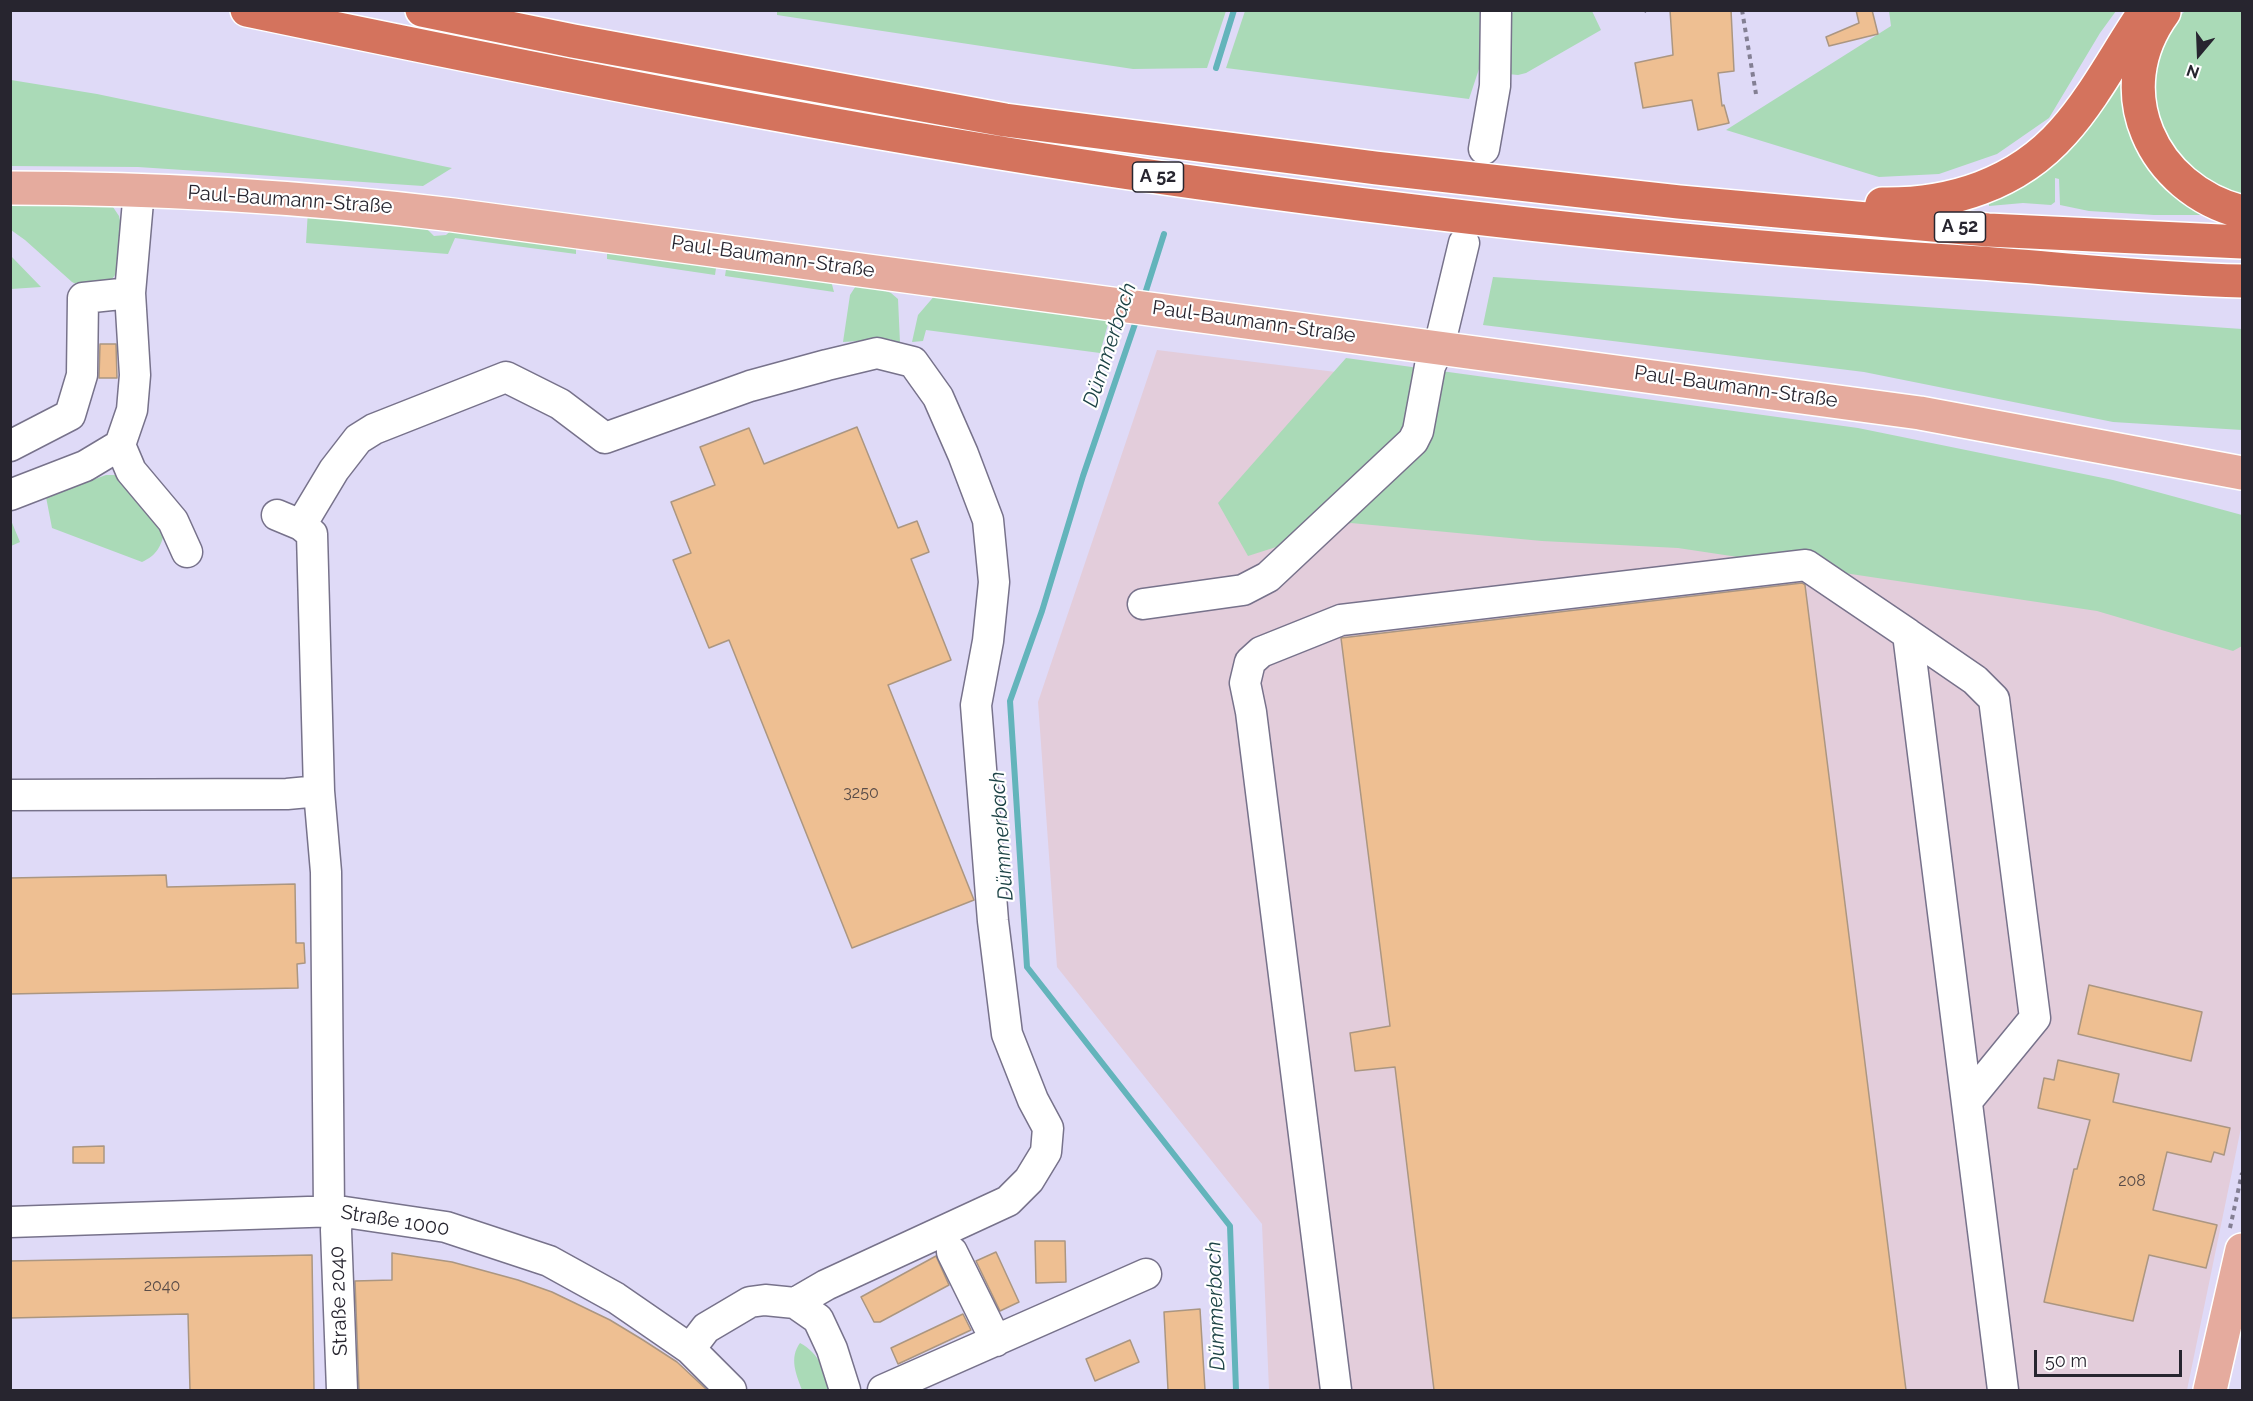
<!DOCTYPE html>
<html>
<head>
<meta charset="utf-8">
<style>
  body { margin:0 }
  #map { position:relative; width:2253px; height:1401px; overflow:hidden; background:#dfdaf7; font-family:Raleway,sans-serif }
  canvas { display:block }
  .frame { position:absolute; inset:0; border:12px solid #27252f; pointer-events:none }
  .north { position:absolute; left:2169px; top:24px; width:60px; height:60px; -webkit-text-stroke:4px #fff; paint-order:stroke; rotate:199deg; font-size:16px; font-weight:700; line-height:24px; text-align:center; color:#27252f }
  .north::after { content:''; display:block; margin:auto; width:21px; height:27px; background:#27252f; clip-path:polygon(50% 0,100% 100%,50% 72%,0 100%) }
  .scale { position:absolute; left:2034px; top:1350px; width:148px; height:27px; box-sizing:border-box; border:3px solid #27252f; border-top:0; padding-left:8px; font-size:18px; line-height:21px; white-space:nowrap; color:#27252f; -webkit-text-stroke:4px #fff; paint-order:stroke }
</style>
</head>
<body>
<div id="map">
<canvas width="2253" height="1401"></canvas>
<div class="frame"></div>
<div class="north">N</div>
<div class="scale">50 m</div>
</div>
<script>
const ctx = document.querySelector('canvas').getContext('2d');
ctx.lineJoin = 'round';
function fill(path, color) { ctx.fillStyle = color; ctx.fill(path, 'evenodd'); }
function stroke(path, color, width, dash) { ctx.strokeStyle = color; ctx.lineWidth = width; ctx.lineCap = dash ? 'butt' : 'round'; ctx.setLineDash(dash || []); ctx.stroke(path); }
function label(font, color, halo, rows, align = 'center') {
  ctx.font = font + ' Raleway,sans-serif'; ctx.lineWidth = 4.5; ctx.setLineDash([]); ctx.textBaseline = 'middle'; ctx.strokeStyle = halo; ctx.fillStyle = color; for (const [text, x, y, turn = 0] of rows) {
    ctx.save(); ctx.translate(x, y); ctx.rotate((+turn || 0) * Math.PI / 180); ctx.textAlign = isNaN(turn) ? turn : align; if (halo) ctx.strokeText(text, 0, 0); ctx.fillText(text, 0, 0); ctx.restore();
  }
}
const commercial = new Path2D(`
  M1157 350 1791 428 2242 520V1123L2187 1390H1269L1262 1224 1057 967 1038 702Z`);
const green = new Path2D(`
  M777 10H1226V11L1207 68 1133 69 777 15Z
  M2186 10 2242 11V195C2219 190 2191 175 2177 155 2146 112 2147 47 2186 10Z
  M1245 11H1487L1485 69H1479L1469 99 1226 68Z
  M1515 11H1592L1601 30 1526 73 1518 75 1508 74 1505 18Z
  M1889 11V10L2116 11 2100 33 2049 118 1997 154 1939 174 1879 177 1726 130 1891 26Z
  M2130 56 2127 83 2217 215H2154L2089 211 2060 205 2059 179 2055 178V202L2051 205 2023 203 1989 206V202L2068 149 2092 123Z
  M11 80 97 94 452 168 423 186 138 167 11 166Z
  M10 201 105 203 113 207 119 216 121 225 119 270 112 279 101 287H82L72 282 25 240 11 230Z
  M308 210 427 229 434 236 446 235 455 227 576 248V254L455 238 448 254 306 243Z
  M607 251 717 261 715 275 607 259Z
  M10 256H11L41 287 11 289Z
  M727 263 830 277 834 292 725 276Z
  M1493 277 2242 329V430L2113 422 1864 372 1483 325Z
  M859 281 891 293 898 299 900 343H892L891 339 843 342 850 295Z
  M936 294 1111 313 1100 353 926 330 923 341 912 342 918 315Z
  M1346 358 1858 428 2113 480 2242 515V646L2233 651 2097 611 1678 548 1542 541 1351 523 1248 556 1218 503Z
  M106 475H118L165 530C161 547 157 555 142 562L52 528 46 497Z
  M10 518 20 542 11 546H10Z
  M800 1343C820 1354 824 1370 831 1390H802C796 1374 789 1358 800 1343Z`);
const stream = new Path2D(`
  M1216 68 1234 10
  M1143 300 1164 234
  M1137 318 1083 476 1042 611 1010 701 1027 967 1230 1226 1236 1390`);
const building = new Path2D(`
  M1670 10H1731L1734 71 1718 73 1722 106 1724 105 1729 123 1698 130 1692 100 1643 108 1635 63 1673 55Z
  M1856 10H1872L1878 34 1829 46 1826 37 1859 23Z
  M100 344H116L117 378H99Z
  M857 427 898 528 917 521 929 552 911 559 951 660 888 685 974 900 852 948 729 640 709 648 673 560 691 553 671 502 715 485 700 447 749 428 764 464Z
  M1802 583 1805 585 1906 1390H1434L1395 1067 1355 1071 1350 1033 1390 1026 1341 638Z
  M166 875 167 887 295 884 296 943H304L305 963 297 964 298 988 10 994V878Z
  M2089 985 2202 1012 2191 1061 2078 1034Z
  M2058 1060 2119 1074 2113 1102 2230 1128 2224 1155 2214 1152 2211 1162 2167 1152 2153 1210 2217 1225 2206 1268 2149 1255 2133 1321 2044 1302 2074 1169H2077L2090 1120 2038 1108 2044 1078 2054 1080Z
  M104 1146V1163H73V1147Z
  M1035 1241H1065L1066 1282 1036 1283Z
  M996 1252 1019 1302 1000 1311 976 1261Z
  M392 1253 452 1262 518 1280 552 1292 610 1320 643 1340 677 1362 707 1390H359L355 1281 392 1280Z
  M312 1255 314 1390H190L188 1314 10 1318V1261Z
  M936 1256 949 1285 880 1322H874L861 1297Z
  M1200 1309 1205 1390H1168L1164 1312Z
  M963 1314 971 1330 898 1364 891 1348Z
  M1130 1340 1139 1362 1095 1381 1086 1359Z`);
const path = new Path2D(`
  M1742 10 1756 94
  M1644 12 1645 10
  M2230 1228 2242 1173`);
const minor = new Path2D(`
  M1484 149 1495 86 1496 10
  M120 445 131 471 173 521 187 552
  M10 446 70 415 82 375 83 298 130 293
  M10 495 85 466 120 445 132 410 135 375 130 293 139 190
  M301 525 334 470 358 439 374 429 506 377 560 404 605 438 750 386 827 365 877 353 913 362 938 397 963 454 988 520 994 582 988 641 976 705 993 921 1007 1034 1033 1100 1048 1128 1046 1152 1029 1180 1008 1201 826 1285 795 1303
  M1143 604 1243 590 1268 577 1413 441 1418 431 1430 366 1439 347 1464 243
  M1908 634 1975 680 1994 699 2035 1018 1967 1101
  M319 791 326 872 329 1212
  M10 795 287 794 319 791 312 534 301 525 277 515
  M338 1211 336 1230 342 1390
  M10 1222 338 1211 446 1227 549 1261 616 1298 690 1349 731 1390
  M952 1252 996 1341
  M690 1349 706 1328 750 1302 765 1300 795 1303 818 1319 832 1349 845 1390
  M883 1390 1146 1274
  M1336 1390 1251 712 1245 683 1250 662 1261 652 1341 620 1806 565 1908 634 2003 1390`);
const major = new Path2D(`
  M10 188C158 188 306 197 453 215L1920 413 2242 473
  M2210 1390 2242 1250`);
const highway = new Path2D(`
  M247 10C544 72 843 131 1143 175 1421 215 1700 246 1980 263 2067 269 2155 279 2242 281
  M422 10 573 41 1005 120 1376 168 1679 202 1988 230 2242 242
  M2164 12C2106 91 2152 189 2242 212
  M1882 204C1951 205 2017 184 2063 132 2094 98 2119 49 2146 10`);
const numberNames = [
  ["3250",861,793],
  ["208",2132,1181],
  ["2040",162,1286]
];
const shields = [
  [1158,177,51],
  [1960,227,51]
];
const shieldNames = [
  ["A 52",1158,177],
  ["A 52",1960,227]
];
const streetNames = [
  ["Paul-Baumann-Straße",290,200,4],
  ["Paul-Baumann-Straße",773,257,8],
  ["Paul-Baumann-Straße",1254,322,8],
  ["Paul-Baumann-Straße",1736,387,8],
  ["Straße 1000",395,1221,9],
  ["Straße 2040",339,1301,-92]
];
const waterNames = [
  ["Dümmerbach",1110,345,-72],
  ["Dümmerbach",1002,836,-94],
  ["Dümmerbach",1216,1306,-92]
];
fill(commercial, '#e3cddb');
fill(green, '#aadab7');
stroke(stream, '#63b4bb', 6);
fill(building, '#eebf92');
stroke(building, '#ab9681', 1.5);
stroke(minor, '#77728b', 33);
stroke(major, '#fff', 36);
stroke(highway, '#fff', 36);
stroke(path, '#837f93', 4, [4.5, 4.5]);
stroke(minor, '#fff', 30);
stroke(major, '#e5ab9e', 33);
stroke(highway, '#d4735d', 33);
label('16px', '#594c48', null, numberNames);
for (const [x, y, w] of shields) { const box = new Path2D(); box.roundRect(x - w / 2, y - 15, w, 30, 4.5); ctx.fillStyle = '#fff'; ctx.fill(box); stroke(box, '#27252f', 1.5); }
label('bold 18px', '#27252f', null, shieldNames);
label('20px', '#27252f', '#fff', streetNames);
label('italic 21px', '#1d4346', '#fff', waterNames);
</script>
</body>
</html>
